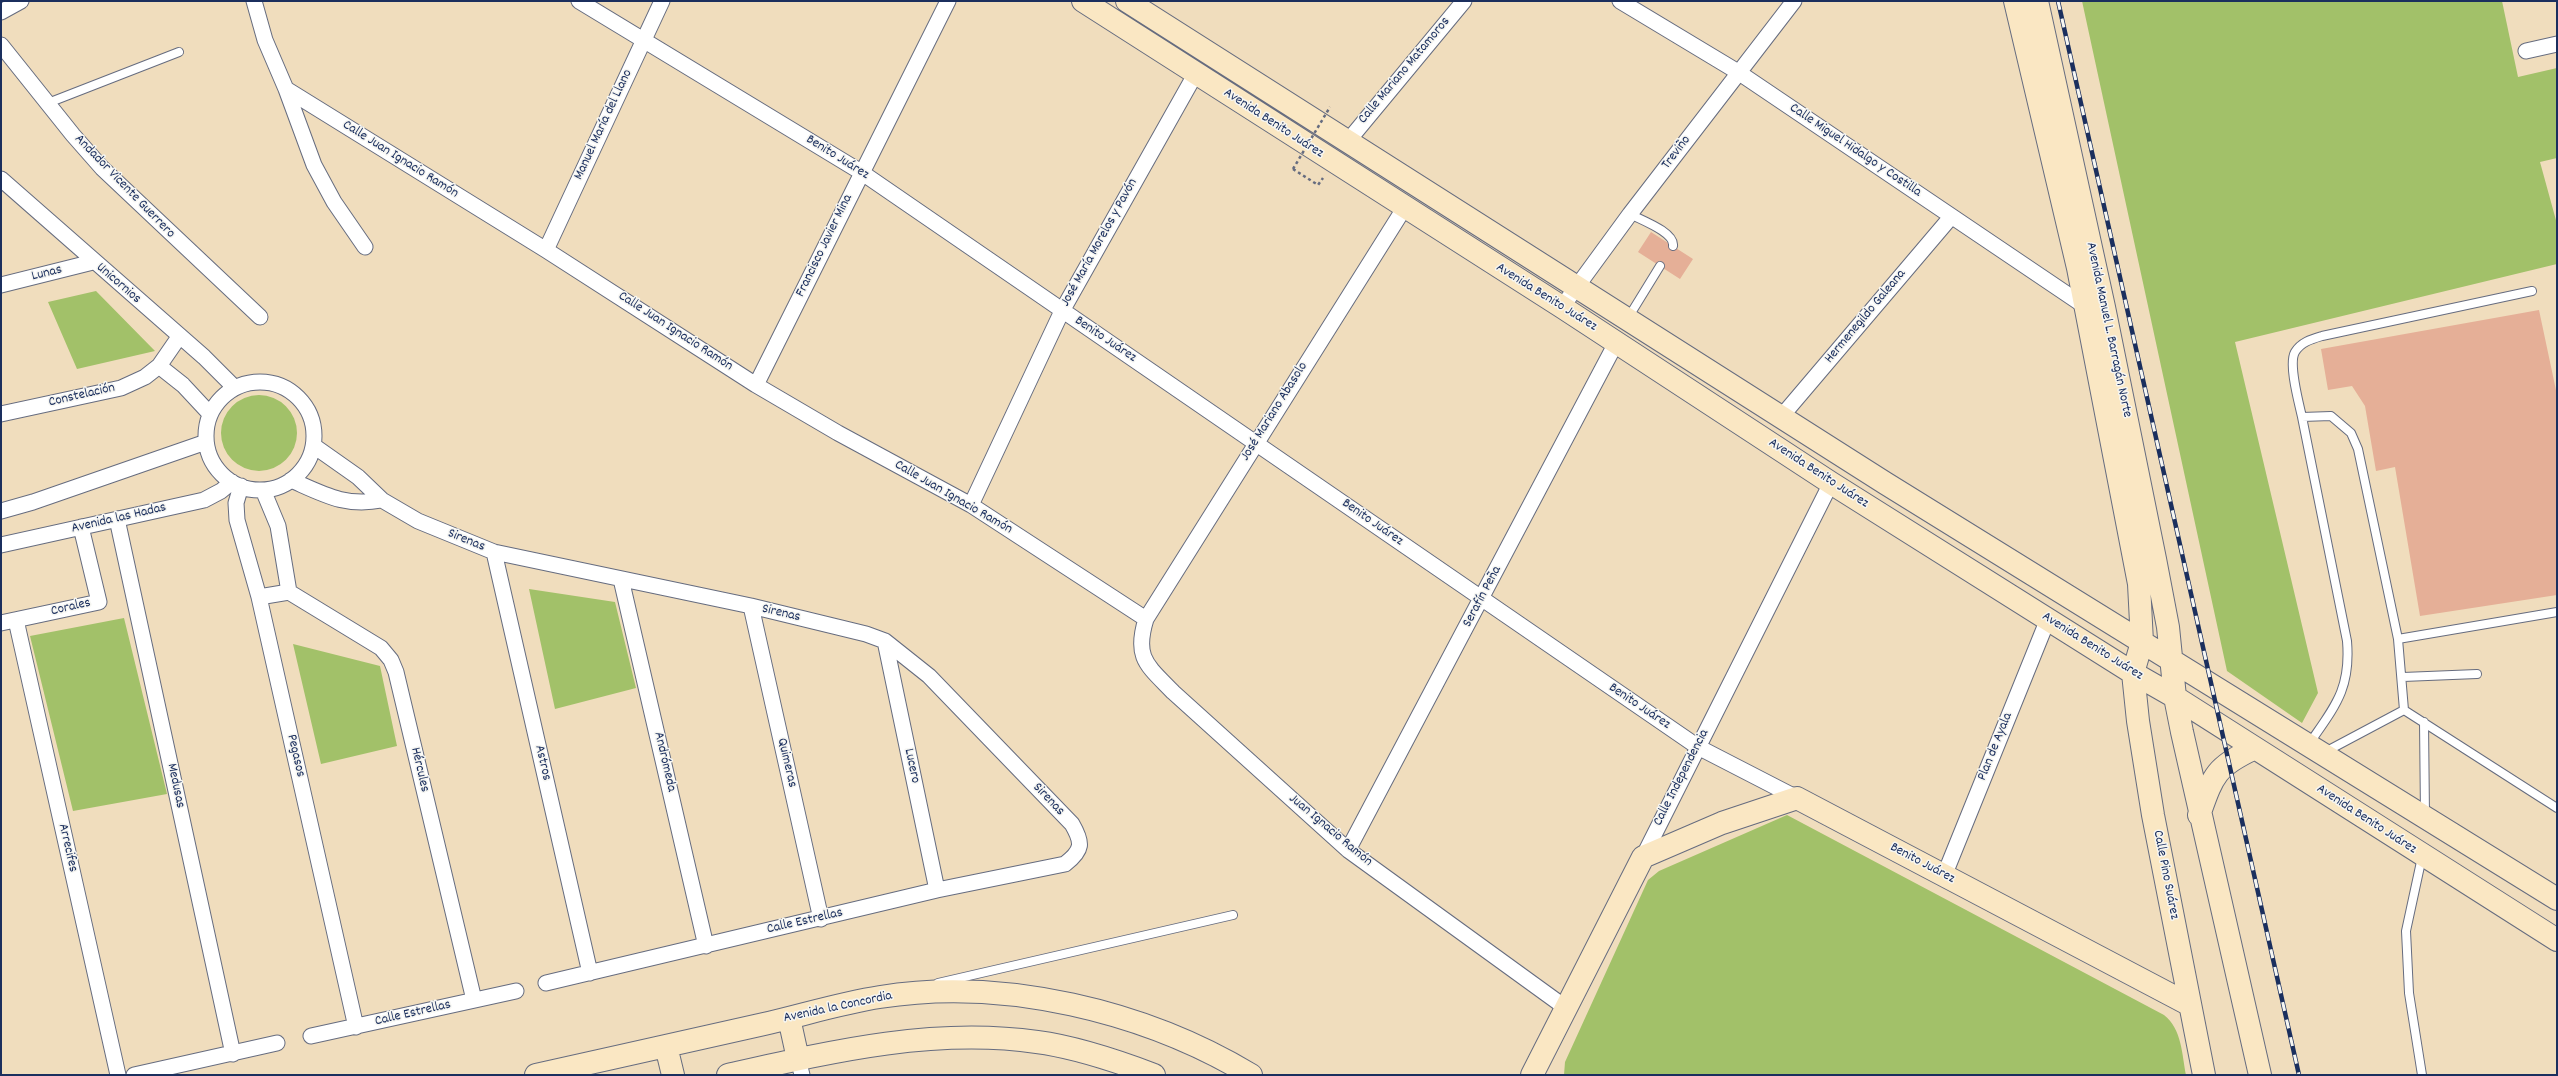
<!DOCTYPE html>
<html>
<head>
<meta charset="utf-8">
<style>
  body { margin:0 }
  #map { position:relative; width:2558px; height:1076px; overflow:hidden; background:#f0ddbd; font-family:Dekko,sans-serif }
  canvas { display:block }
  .frame { position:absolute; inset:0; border:2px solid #1b2f5e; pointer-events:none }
</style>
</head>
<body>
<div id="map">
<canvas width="2558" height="1076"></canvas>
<div class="frame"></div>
</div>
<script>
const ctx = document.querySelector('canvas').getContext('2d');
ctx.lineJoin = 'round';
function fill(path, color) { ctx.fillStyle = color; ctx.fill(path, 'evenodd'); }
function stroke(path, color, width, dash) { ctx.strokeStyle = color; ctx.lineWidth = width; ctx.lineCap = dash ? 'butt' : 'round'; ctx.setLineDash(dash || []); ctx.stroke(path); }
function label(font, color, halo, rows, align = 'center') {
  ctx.font = font + ' Dekko,sans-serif'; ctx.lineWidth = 3; ctx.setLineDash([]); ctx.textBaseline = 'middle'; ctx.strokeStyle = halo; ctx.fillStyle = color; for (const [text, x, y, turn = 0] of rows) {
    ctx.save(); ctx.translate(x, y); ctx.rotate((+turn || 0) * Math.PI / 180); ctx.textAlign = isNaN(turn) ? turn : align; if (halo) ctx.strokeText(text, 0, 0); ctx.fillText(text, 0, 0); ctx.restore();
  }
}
const green = new Path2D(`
  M2082 1H2502L2518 77 2557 68V158L2540 162 2557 224V264L2235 342 2318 693 2302 723 2227 671Z
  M96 291 155 351 77 369 48 302Z
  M221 433a38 38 0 1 1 76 0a38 38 0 1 1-76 0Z
  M529 589 615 602 636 688 555 709Z
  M124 618 167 794 73 811 30 636Z
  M293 644 380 666 397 746 321 764Z
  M1787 815 2164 1015C2182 1029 2182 1055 2186 1075H1564L1565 1062 1648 880 1659 871Z`);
const building = new Path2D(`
  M1651 232 1693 259 1680 279 1638 252Z
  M2539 310 2557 395V595L2420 616 2395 467 2376 471 2365 406 2352 386 2328 390 2321 349Z`);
const path = new Path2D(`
  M1293 169 1318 185 1323 178`);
const lane = new Path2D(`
  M48 103 179 52
  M1630 214C1641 220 1675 232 1673 246
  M1628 318 1660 266
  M2302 417C2299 403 2288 364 2295 352 2301 342 2312 339 2322 336L2532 291
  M2398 639 2404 710
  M2403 677 2477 674
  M2424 722 2425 816
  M2309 744C2335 706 2351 689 2347 641L2302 417 2331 416 2351 433 2358 449 2398 639 2557 612
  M2325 752 2404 710 2557 808
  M2422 857 2406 931 2409 993 2422 1075
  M938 983 1233 915`);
const street = new Path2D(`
  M254 1 265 40 286 89 546 250 756 385 838 433 971 505 1146 619
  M579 1 861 172 1698 747 1797 798
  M1620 1 1738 72 2086 307
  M1 12 21 1
  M1 45 73 135 102 168 260 317
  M2526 51 2557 44
  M286 89 314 165 334 202 365 247
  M1348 141 1464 1
  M1 179 204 357 235 388
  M1405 207 1146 619C1134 658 1147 665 1173 692L1348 850 1566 1008
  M546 250 662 1
  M1 285 93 262
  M1562 307 1630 214 1794 1
  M159 366 183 385 210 414
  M206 436a54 54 0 1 1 108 0a54 54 0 1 1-108 0Z
  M756 385 948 1
  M1 414 121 388 145 377 159 366 179 337
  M1781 417 1951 217
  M314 446 358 477 382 500 418 521 494 552 751 606 866 634 885 641 929 676 1072 824C1083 843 1083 850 1065 864L937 890 546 983
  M291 480C325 495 345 507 382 500
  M241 486 236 503 237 520 259 597 356 1027
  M263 490 278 526 289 592
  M971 505 1062 311 1196 73
  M1 511 33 502 206 442
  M117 519 233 1054
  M1 545 204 500 221 491 232 482
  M494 552 590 973
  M621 579 706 946
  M259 597 289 592 381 648 391 660 396 672 474 1000
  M751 606 821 919
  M16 620 118 1075
  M1 623 99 602 81 527
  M885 641 937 890
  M1348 850 1616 343
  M1643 857 1831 483
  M1944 876 2048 619
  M311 1036 516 991
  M798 1059 802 1075
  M134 1075 277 1043`);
const secondary = new Path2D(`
  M1083 1 1562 307 1831 483 2133 673 2175 697 2557 940
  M1127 1 1885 483 2557 899
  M2015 1 2078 268 2139 584 2142 642 2133 673 2138 721 2153 815 2204 1075
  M2037 1 2104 307 2155 559 2168 627 2175 697 2182 732 2260 1075
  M2199 815C2213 776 2215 767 2253 749
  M789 1018 798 1059
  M666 1046 673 1075
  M536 1075C612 1058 689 1041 764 1024 803 1015 841 1003 880 997 1003 977 1145 1011 1251 1075
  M728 1075C829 1052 933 1027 1037 1042 1076 1047 1117 1061 1154 1075
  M1532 1075 1643 857 1722 823 1797 798 2190 1005`);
const rail = new Path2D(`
  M2058 1 2299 1075`);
const pathBridge = new Path2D(`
  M1293 169 1330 107`);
const streetNames = [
  ["Calle Mariano Matamoros",1405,71,-50],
  ["Avenida Benito Juárez",1273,124,33],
  ["Manuel María del Llano",604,125,-65],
  ["Calle Miguel Hidalgo y Costilla",1855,151,34],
  ["Treviño",1677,153,-53],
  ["Benito Juárez",837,158,32],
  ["Calle Juan Ignacio Ramón",400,160,32],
  ["Andador Vicente Guerrero",124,187,46],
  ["José María Morelos y Pavón",1100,243,-61],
  ["Francisco Javier Mina",825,246,-64],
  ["Lunas",47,274,-14],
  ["Unicornios",118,284,41],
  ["Avenida Benito Juárez",1546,298,32],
  ["Hermenegildo Galeana",1866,317,-50],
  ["Avenida Manuel L. Barragán Norte",2108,330,78],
  ["Calle Juan Ignacio Ramón",675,332,33],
  ["Benito Juárez",1105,340,34],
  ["Constelación",82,396,-13],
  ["José Mariano Abasolo",1275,412,-58],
  ["Avenida Benito Juárez",1818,474,33],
  ["Calle Juan Ignacio Ramón",953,498,30],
  ["Avenida las Hadas",119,519,-13],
  ["Benito Juárez",1372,523,35],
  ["Sirenas",466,541,22],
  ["Serafín Peña",1483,597,-62],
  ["Corales",71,608,-13],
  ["Sirenas",781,614,13],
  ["Avenida Benito Juárez",2092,647,32],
  ["Benito Juárez",1639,707,34],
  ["Plan de Ayala",1996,747,-68],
  ["Pegasos",295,756,77],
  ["Andrómeda",664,762,77],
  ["Astros",542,763,77],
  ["Quimeras",786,763,77],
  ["Lucero",911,766,78],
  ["Hércules",419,770,77],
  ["Calle Independencia",1682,778,-63],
  ["Medusas",175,786,78],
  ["Sirenas",1048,800,46],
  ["Avenida Benito Juárez",2366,820,33],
  ["Juan Ignacio Ramón",1330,831,40],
  ["Arrecifes",67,848,77],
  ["Benito Juárez",1922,864,28],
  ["Calle Pino Suárez",2165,875,79],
  ["Calle Estrellas",805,922,-13],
  ["Avenida la Concordia",838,1008,-12],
  ["Calle Estrellas",413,1014,-13]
];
fill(green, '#a2c169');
fill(building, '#e5af97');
stroke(lane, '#666c7f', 10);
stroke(street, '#666c7f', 17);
stroke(secondary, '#666c7f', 24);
stroke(path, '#666c7f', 2.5, [3, 3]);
stroke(lane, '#fff', 8);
stroke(street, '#fff', 15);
stroke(secondary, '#fae7c3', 22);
stroke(rail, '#1b2f5e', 4.5);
stroke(rail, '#f6f6f2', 3, [9]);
stroke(pathBridge, '#666c7f', 2.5, [3, 3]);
label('14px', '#1b2f5e', '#f6f6f2', streetNames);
</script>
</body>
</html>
